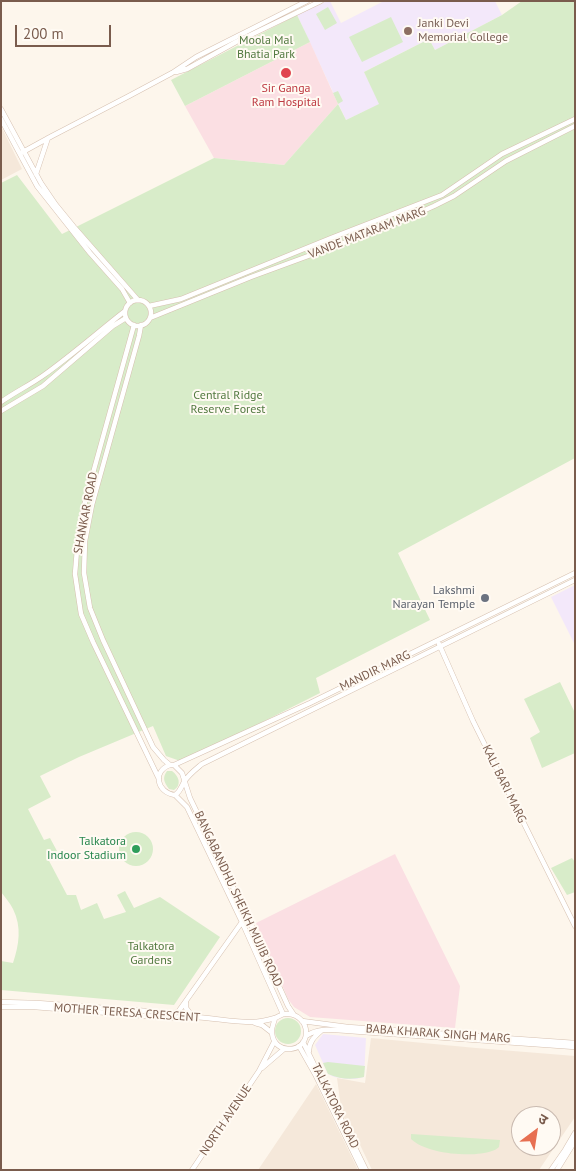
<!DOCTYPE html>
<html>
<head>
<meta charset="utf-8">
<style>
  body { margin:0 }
  #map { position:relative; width:576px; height:1171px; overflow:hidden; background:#fdf6ec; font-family:"PT Sans","Noto Sans Devanagari",sans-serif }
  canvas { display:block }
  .frame { position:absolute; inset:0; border:2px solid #7a5c4d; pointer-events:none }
  .north { position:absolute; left:511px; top:1106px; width:50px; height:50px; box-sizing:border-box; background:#fffaf3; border:1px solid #cabbb1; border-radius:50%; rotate:31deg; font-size:14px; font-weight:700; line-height:20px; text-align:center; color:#7a5c4d }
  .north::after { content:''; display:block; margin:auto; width:18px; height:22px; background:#e76f51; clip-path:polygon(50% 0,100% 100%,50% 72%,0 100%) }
  .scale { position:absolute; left:15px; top:25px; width:96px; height:22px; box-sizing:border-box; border:2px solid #7a5c4d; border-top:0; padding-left:6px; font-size:15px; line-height:18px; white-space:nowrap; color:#7a5c4d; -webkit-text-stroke:4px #fffaf3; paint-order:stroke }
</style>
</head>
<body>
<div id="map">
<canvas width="576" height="1171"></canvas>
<div class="frame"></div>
<div class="north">उ</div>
<div class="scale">200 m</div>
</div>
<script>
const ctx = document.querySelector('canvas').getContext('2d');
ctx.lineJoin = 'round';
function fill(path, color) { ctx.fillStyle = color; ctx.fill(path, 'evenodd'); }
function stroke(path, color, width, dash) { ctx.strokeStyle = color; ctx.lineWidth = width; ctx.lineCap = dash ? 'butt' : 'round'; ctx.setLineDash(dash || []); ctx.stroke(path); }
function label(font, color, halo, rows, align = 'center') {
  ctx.font = font + ' "PT Sans",sans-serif'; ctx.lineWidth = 4; ctx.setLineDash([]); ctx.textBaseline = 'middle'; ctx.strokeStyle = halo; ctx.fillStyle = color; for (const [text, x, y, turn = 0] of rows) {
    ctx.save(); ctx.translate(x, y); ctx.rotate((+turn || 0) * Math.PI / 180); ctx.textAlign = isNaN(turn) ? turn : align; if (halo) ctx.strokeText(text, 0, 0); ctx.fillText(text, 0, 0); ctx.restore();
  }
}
const residential = new Path2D(`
  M1 126 22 169 1 180Z
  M371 1038 476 1048 575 1056V1117L539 1170H372L353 1130 342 1115 337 1078 365 1083ZM521 1116H551V1146H521Z
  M316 1084 358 1170H258Z`);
const education = new Path2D(`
  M327 1H330L341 23 384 1H495L502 15 435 50 429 39 364 72 380 104 346 120 297 15Z
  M575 585V645L551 597Z
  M323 1034 366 1038 364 1077 356 1079H347L334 1077 328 1074 315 1045Z`);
const medical = new Path2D(`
  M310 42 338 104 284 165 214 158 185 106Z
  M395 854 460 986 455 1028 310 1017 294 1007 288 999 256 923Z`);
const green = new Path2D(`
  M522 1H575V458L398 553 430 620 316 678 320 693 183 762 166 756 153 726 79 757 40 776 51 797 28 809 44 840 50 838 57 851 47 857 67 895H76L81 910 97 903 104 919 126 912 117 895 125 891 134 908 160 897 220 937 174 1005 1 990V961L13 963C19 945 22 927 13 909 10 903 5 897 1 892V183L17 175 62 234 214 158 284 165 338 104 333 93 338 91 343 101 338 104 346 120 379 104 364 72 429 39 435 50 502 15Z
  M328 7 337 23 325 30 316 14Z
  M297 15 310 42 185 106 171 80Z
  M391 17 403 42 362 62 349 37Z
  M560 682 575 713V753L542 768 530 738 540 732 524 699Z
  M167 771H172C179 776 182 785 174 790L169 789C164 782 162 778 167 771Z
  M119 849a17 17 0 1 1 34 0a17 17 0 1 1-34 0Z
  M572 858 575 862V892L567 895 551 868Z
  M275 1031a13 13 0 1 1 26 0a13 13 0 1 1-26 0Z
  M328 1062 365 1066 364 1077C351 1080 339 1079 328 1074L323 1063Z
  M411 1134 500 1140 499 1147C497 1149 495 1150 492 1151 473 1158 426 1154 411 1139Z`);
const secondary = new Path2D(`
  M176 72 187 69 236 42 321 1
  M1 109 41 183 56 205 74 227 138 300
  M1 119 37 186 90 253 122 289 130 303
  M21 153 52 136 129 96 172 73 196 57 307 1
  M36 174 48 138
  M125 313a13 13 0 1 1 26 0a13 13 0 1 1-26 0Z
  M149 306 181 299 331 238 442 195 502 154 575 119
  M150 318 251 277 387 227 434 206 454 196 506 161 575 126
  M134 325 85 502 78 538 75 574 81 614 93 642 159 779
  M141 325 139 336 92 505 85 541 84 573 90 608 103 640 153 747 164 760 170 765H174L182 773 190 798 248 918 288 1006 294 1015
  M1 402C15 392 30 385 44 375 72 355 98 332 125 311
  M1 411 43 386 113 326 126 318
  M439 644 473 721 575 926
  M170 765C152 771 157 793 175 795
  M174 765 310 703 575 573
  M175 795C181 791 181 787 184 782 188 775 196 769 202 764L575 580
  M175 795 187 807 242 922 283 1014
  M1 1002 37 1003 174 1013 178 1012 242 922
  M186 1003V1008L193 1017
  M1 1007H34L171 1018C179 1017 187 1017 194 1017 213 1018 233 1022 252 1022 258 1022 268 1020 275 1018 280 1016 282 1013 289 1014 298 1015 306 1022 306 1032 307 1053 274 1056 272 1033 271 1028 274 1023 275 1018
  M302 1021 348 1027 575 1043
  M255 1023 262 1025 271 1032
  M306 1036C319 1027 334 1030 349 1031L575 1047
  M303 1042 366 1170
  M299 1046 316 1076 362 1170
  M309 1051C309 1042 314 1037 321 1031
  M262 1068 284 1049
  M192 1170 259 1071 274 1042
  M551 1170 565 1150 575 1133
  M557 1170 575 1141`);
const markers = [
  [408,31,5,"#8d6e63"],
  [286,73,6,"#e0444e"],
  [485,598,5,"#6b7280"],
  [136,849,5,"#2e9e5b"]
];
const educationNames = [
  ["Janki Devi",418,24],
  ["Memorial College",418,38]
];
const parkNames = [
  ["Moola Mal",266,41],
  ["Bhatia Park",266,55],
  ["Central Ridge",228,396],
  ["Reserve Forest",228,410],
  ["Talkatora",151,947],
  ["Gardens",151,961]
];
const healthNames = [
  ["Sir Ganga",286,89],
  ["Ram Hospital",286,103]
];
const streetNames = [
  ["VANDE MATARAM MARG",367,233,-21],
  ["SHANKAR ROAD",86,513,-79],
  ["MANDIR MARG",375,671,-26],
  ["KALI BARI MARG",504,784,64],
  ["BANGABANDHU SHEIKH MUJIB ROAD",238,899,65],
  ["MOTHER TERESA CRESCENT",127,1013,4],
  ["BABA KHARAK SINGH MARG",438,1034,4],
  ["TALKATORA ROAD",335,1106,64],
  ["NORTH AVENUE",226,1120,-56]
];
const worshipNames = [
  ["Lakshmi",475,591],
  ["Narayan Temple",475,605]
];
const leisureNames = [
  ["Talkatora",126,842],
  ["Indoor Stadium",126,856]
];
fill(residential, '#f5e8da');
fill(education, '#f3e8fa');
fill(medical, '#fbdfe3');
fill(green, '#d8ecc9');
stroke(secondary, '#d6c0b0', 5.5);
stroke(secondary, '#fff', 4.5);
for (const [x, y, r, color] of markers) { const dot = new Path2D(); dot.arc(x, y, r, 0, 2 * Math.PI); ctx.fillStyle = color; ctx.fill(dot); stroke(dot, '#fffaf3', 2); }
label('12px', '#785e54', '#fffaf3', educationNames, 'left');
label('12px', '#537a41', '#fffaf3', parkNames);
label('12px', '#be3a42', '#fffaf3', healthNames);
label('12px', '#7a5c4d', '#fffaf3', streetNames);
label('12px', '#5b616d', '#fffaf3', worshipNames, 'right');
label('12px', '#27864d', '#fffaf3', leisureNames, 'right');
</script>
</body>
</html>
